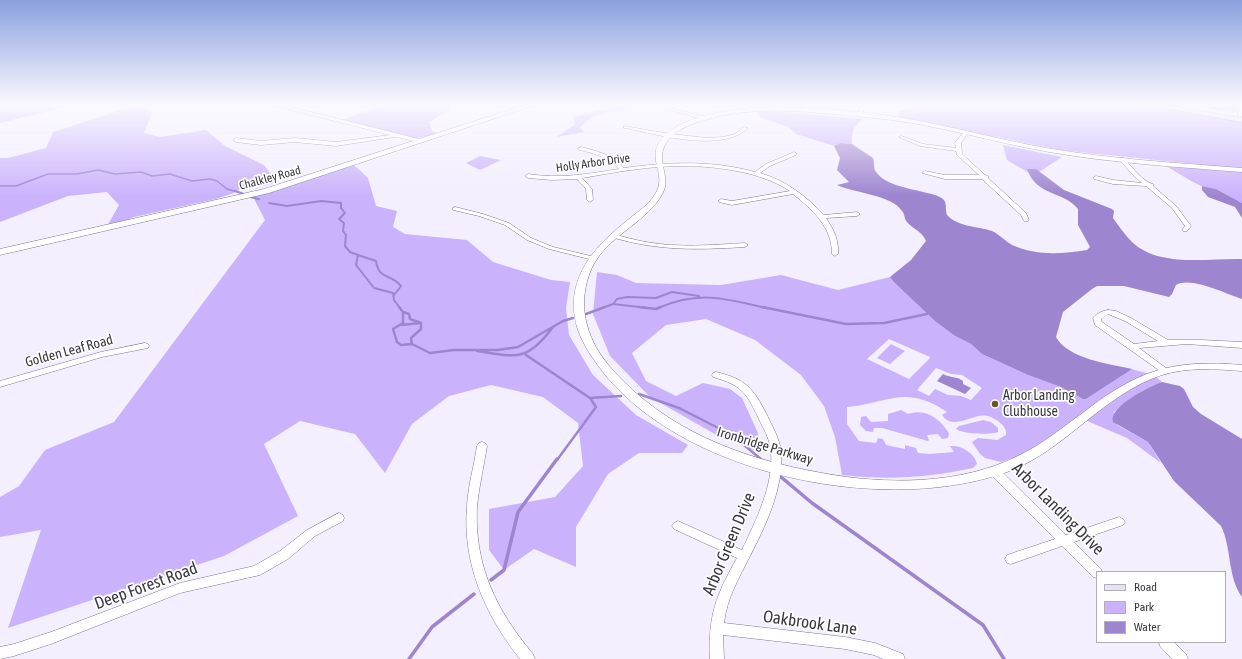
<!DOCTYPE html>
<html>
<head>
<meta charset="utf-8">
<style>
  body { margin:0 }
  #map { position:relative; width:1242px; height:659px; overflow:hidden; background:#f3efff; font-family:"Asap Condensed",sans-serif }
  canvas { display:block }
  .legend { position:absolute; left:1096px; top:571px; width:130px; height:72px; box-sizing:border-box; background:#fff; border:1px solid #b1afb4; margin:0; padding:5px 7px; list-style:none; font-size:12px; color:#3b3843 }
  .legend li { display:flex; align-items:center; gap:8px; height:20px }
  .legend b { width:20px; border:1px solid #b1afb4 }
</style>
</head>
<body>
<div id="map">
<canvas width="1242" height="659"></canvas>
<ul class="legend">
<li><b style="height:5px;background:#e7e0f9"></b>Road</li>
<li><b style="height:11px;background:#cab3fc"></b>Park</li>
<li><b style="height:11px;background:#9e85cf"></b>Water</li>
</ul>
</div>
<script>
const ctx = document.querySelector('canvas').getContext('2d');
ctx.lineJoin = 'round';
function fill(path, color) { ctx.fillStyle = color; ctx.fill(path, 'evenodd'); }
function stroke(path, color, width, dash) { ctx.strokeStyle = color; ctx.lineWidth = width; ctx.lineCap = dash ? 'butt' : 'round'; ctx.setLineDash(dash || []); ctx.stroke(path); }
function label(font, color, halo, rows, align = 'center') {
  ctx.font = font + ' "Asap Condensed",sans-serif'; ctx.lineWidth = 3.5; ctx.setLineDash([]); ctx.textBaseline = 'middle'; ctx.strokeStyle = halo; ctx.fillStyle = color; for (const [text, x, y, turn = 0] of rows) {
    ctx.save(); ctx.translate(x, y); ctx.rotate((+turn || 0) * Math.PI / 180); ctx.textAlign = isNaN(turn) ? turn : align; if (halo) ctx.strokeText(text, 0, 0); ctx.fillText(text, 0, 0); ctx.restore();
  }
}
const green = new Path2D(`
  M0 103H63L64 104 54 110 0 123Z
  M407 103H451L450 110 429 122 432 131 439 134 417 138 341 120 384 105Z
  M630 103 624 108 626 112C609 110 590 114 580 128L584 132 557 137 575 124 573 117Z
  M916 103H1135L1242 121V169L1060 150 898 117 900 110 914 107Z
  M1177 103C1193 103 1233 108 1238 103L1237 112 1234 113Z
  M145 106 152 113 144 133 160 137 206 130 225 146 264 165 277 182 263 186 243 187 234 193 216 199 134 217 124 222 107 226 119 205 107 192 68 196 0 222V158H8L46 148 53 132 124 109Z
  M758 112H787L863 119C854 126 851 132 852 144L840 143 834 146 796 134 788 127 760 117Z
  M1003 145 1062 157 1039 172 1037 170 1028 171 1029 173 1007 160Z
  M480 156 501 160 480 170 466 163Z
  M354 165 368 178 376 206 397 211 393 227 405 234 467 240 493 262 551 280 570 282 566 308 569 335 593 375 636 415 688 445 682 453H639L608 474 576 527V567L534 549 504 570 489 550V509L555 497 583 466 578 423 543 397 491 385 449 396 412 424 385 473 355 434 300 421 264 444 298 516 224 556 8 628 41 530 0 537V497L19 486 45 450 114 422 265 220 252 195Z
  M1164 165 1242 172V203L1216 189 1201 186 1193 182Z
  M597 272 617 275 636 283 721 285 781 275 838 290 890 277 936 322 955 336 971 344 982 354 1028 375 1061 387 1083 399H1086L1131 369 1154 375 1162 382 1142 391 1114 412 1117 425 1148 442 1161 463 1127 438 1078 417 1025 454 1001 462 985 458 980 454 972 442 978 438 997 440 1006 435C1007 430 1004 426 999 422 981 408 973 421 955 422 950 422 945 420 942 415L947 412C905 384 890 403 847 407V424L859 441 876 443 878 438 883 439 886 445 905 449V445L916 448 918 453 929 454 954 452 950 446C961 445 975 453 977 464L973 468C926 478 889 480 842 475L835 437 824 406 801 375 755 340 706 319 666 325 632 353 646 381 676 396 703 383 730 389 742 398 758 433 756 451 720 437 650 397 610 356 593 314ZM889 339 930 357V358L909 379 867 359ZM936 368 951 374 962 375 982 388 971 400 961 396 948 395 935 389 929 396 917 390Z
  M891 344 905 351 890 364 877 358Z
  M901 410 908 414C926 408 939 418 949 433L948 438 942 439 938 434 927 435 929 440 928 441 882 428H874L873 432 866 431 860 425 861 417 866 416 871 422 888 421V414Z
  M983 420 991 422 998 428V432C991 435 961 434 956 429L959 426Z`);
const water = new Path2D(`
  M840 143 852 144 873 158C875 162 873 169 876 172 889 191 936 190 944 200 947 204 945 210 947 215 958 227 977 226 992 231 999 234 1005 241 1012 245 1036 256 1062 254 1087 250L1090 247 1078 225V209C1063 190 1037 197 1027 169H1036L1064 190 1112 209 1114 211 1113 218C1119 226 1125 235 1132 242 1160 268 1208 258 1242 259V299C1226 294 1191 276 1176 285L1172 294 1169 297 1124 286H1097L1092 289 1063 312 1056 337C1068 359 1110 364 1132 369L1086 399H1083L1061 387 1028 375 982 354 971 344 955 336 936 322 894 282 890 277 911 260 926 241C922 231 914 230 907 222 904 219 905 214 902 211 892 195 854 193 837 185L849 182 837 170 840 158 834 146Z
  M1202 186 1216 189 1242 203V218L1235 207 1208 197 1202 190Z
  M943 374C950 378 957 376 963 381V384L971 388 965 394 937 381Z
  M1162 382 1180 386 1184 389 1193 407 1201 414 1242 439V597C1227 576 1232 548 1221 526L1174 481 1148 442 1113 422C1108 407 1150 386 1162 382Z`);
const streamFar3 = new Path2D(`
  M0 186H16L48 174H77L98 170 115 174 141 172 152 176 170 174 192 181 210 179 217 181 227 189 238 192`);
const streamFar2 = new Path2D(`
  M235 191 244 194
  M250 197 259 199
  M269 203 287 206 321 201 341 203V208L345 213 339 219 344 223 343 231 346 235 345 246 350 252 358 255 356 265 374 288 393 293 394 300 400 308
  M358 255 376 261C379 281 391 273 401 286L394 295
  M613 304 617 299 627 297 656 298 672 292 699 296
  M602 308 613 304 648 308
  M658 308C701 290 724 299 767 308`);
const streamFar1 = new Path2D(`
  M399 307 403 312V323L393 329 397 342 401 345 412 344 430 353 454 350H498L518 347 563 321 573 318
  M639 307 656 309 661 307
  M762 307 846 324 884 323 927 314
  M403 312 409 314 410 319 421 323V329L411 338 412 344
  M586 314 605 307
  M401 325 421 323
  M477 351C517 357 527 362 553 327
  M526 355 590 398 621 396
  M639 394 679 408 732 435 762 460
  M557 460 596 407 590 398`);
const stream = new Path2D(`
  M781 477 812 503 983 625 1004 659
  M491 580 504 570 518 512 557 459
  M409 659 432 627 474 594`);
const minor = new Path2D(`
  M749 103H753L757 111H753Z
  M791 103H795L793 109 791 110 789 109Z
  M865 103H870L863 110 864 116H860L859 110Z
  M1240 103H1242V116L1240 117 1238 116Z
  M668 107 705 117V118L703 119 666 109V108Z
  M624 126 671 134 707 138 723 137 735 134 744 127 748 128C723 153 658 135 626 128H624Z
  M964 132 968 133 961 143 962 154 985 175 988 176V178L1026 213 1029 220 1028 221H1024L1021 215 982 179H945L922 173 925 171 945 175H979L957 155 956 151 920 146 899 137 901 136 923 144 956 148 955 143Z
  M399 134 401 135V136L336 146 295 142 261 145 236 142 233 140 236 138 261 141 295 138 336 142Z
  M581 147C598 151 612 155 624 168 668 162 712 160 755 172L766 164 794 152 796 153V155L770 166 760 173C785 180 806 196 824 215L857 212 860 214 857 216 826 218C834 230 839 240 838 254L835 256 832 254C832 227 813 210 793 194L732 205 719 202 718 201 721 199 732 201 790 191C778 183 766 179 754 175 716 165 678 164 639 169 620 171 601 175 582 178L592 189 593 200 590 202 587 200 586 189 577 179 552 180 528 178 525 176 528 174C559 179 588 174 619 169 608 157 594 153 579 150L578 149Z
  M1120 158H1124C1131 166 1143 182 1153 184V186L1176 206 1191 226 1187 231H1183L1182 230 1185 226 1172 208 1146 186 1113 184 1094 179V177L1096 176 1113 180 1142 183 1131 173 1120 160Z
  M455 207 483 214 509 223 531 238 553 247 595 257 596 258 593 260 549 249 527 240 505 225 479 216 453 210V208Z
  M613 234C624 237 635 240 646 242 679 248 712 245 745 243L748 245 745 247C697 250 658 251 611 237V235Z
  M1108 310 1116 311 1131 318 1168 340H1201L1242 342V348L1187 344 1139 348 1170 371 1169 373H1163L1095 325 1093 318C1097 313 1102 311 1108 310ZM1108 314 1125 321 1158 341 1134 344 1102 322 1101 319Z
  M145 343 148 344 149 346 148 348 102 357 0 387V381L101 352Z
  M716 372C746 379 753 388 767 415 772 426 780 439 781 452 784 488 765 527 749 558 738 580 727 598 724 623L845 637 875 643 903 654 905 659H883L874 655 845 649 723 635 724 659H710C708 616 716 595 737 558L674 529 672 526 674 523 678 521 742 550C756 520 774 485 771 451 770 439 763 428 758 417 746 392 741 385 713 377L712 375 713 373Z
  M482 442 485 443 487 446C484 466 479 486 477 506 474 565 496 610 533 654L535 659H520C485 615 462 563 467 506 468 486 474 466 477 446L479 443Z
  M994 467 998 468 1066 535 1119 517 1123 519 1125 522 1123 525 1074 542 1101 569 1102 572H1097V578L1093 577 1062 546 1011 564 1007 563 1005 559 1007 555 1055 539 990 474 989 471 990 468Z
  M339 513 343 515 344 518 343 521 315 536 288 559 260 575 180 593 51 644 14 656 0 659V647L14 644 51 632 180 583 254 566 280 551 307 530Z
  M1159 642H1174L1186 654 1188 659H1172L1160 646Z`);
const tertiary = new Path2D(`
  M264 103H275L419 139 531 103H541L269 193 0 255V249L264 189 413 141Z
  M750 108C807 105 869 111 925 122 966 130 1006 141 1046 148 1111 159 1177 163 1242 168V172C1178 167 1113 163 1049 152 1003 144 958 131 912 123 882 118 851 116 820 113 784 110 747 109 712 118 692 123 661 133 662 159 664 178 671 184 657 202 636 229 601 240 589 275 577 309 588 342 611 368 665 430 742 459 822 473 886 485 961 485 1020 455 1043 444 1063 427 1084 412 1138 370 1173 359 1242 365V371C1216 369 1187 367 1162 375 1103 394 1065 451 1007 472 887 515 691 477 607 377 595 362 583 346 577 327 563 276 598 243 634 215 646 206 662 193 659 176 658 167 654 159 656 150 665 118 724 111 750 108Z`);
const primary = new Path2D(`
  M1138 103H1157L1242 118V122Z`);
const markers = [
  [995,404,4,"#685624"]
];
const farStreetnames = [
  ["Holly Arbor Drive",593,163,-8],
  ["Chalkley Road",270,178,-15]
];
const streetNames = [
  ["Golden Leaf Road",69,351,-15],
  ["Ironbridge Parkway",765,446,17]
];
const poiNames = [
  ["Arbor Landing",1003,396],
  ["Clubhouse",1003,412]
];
const nearStreetnames = [
  ["Arbor Landing Drive",1058,509,45],
  ["Arbor Green Drive",729,544,-67],
  ["Deep Forest Road",146,586,-20],
  ["Oakbrook Lane",810,623,8]
];
fill(green, '#cab3fc');
fill(water, '#9e85cf');
stroke(streamFar3, '#9e85cf', 1.5);
stroke(streamFar2, '#9e85cf', 2);
stroke(streamFar1, '#9e85cf', 2.5);
stroke(stream, '#9e85cf', 3.5);
stroke(minor, '#7d768d', 1);
stroke(tertiary, '#7d768d', 1);
stroke(primary, '#a098b7', 1);
fill(minor, '#fff');
fill(tertiary, '#fff');
fill(primary, '#e7e0f9');
const sky = ctx.createLinearGradient(0, 0, 0, 196);
sky.addColorStop(0, '#8aa1de');
sky.addColorStop(0.53, '#faf8ff');
sky.addColorStop(1, '#faf8ff00');
ctx.fillStyle = sky;
ctx.fillRect(0, 0, 1242, 196);
for (const [x, y, r, color] of markers) { const dot = new Path2D(); dot.arc(x, y, r, 0, 2 * Math.PI); ctx.fillStyle = color; ctx.fill(dot); stroke(dot, '#fff', 1.5); }
label('12px', '#3b3843', '#fff', farStreetnames);
label('14px', '#3b3843', '#fff', streetNames);
label('14px', '#3b3843', '#fff', poiNames, 'left');
label('17px', '#3b3843', '#fff', nearStreetnames);
</script>
</body>
</html>
